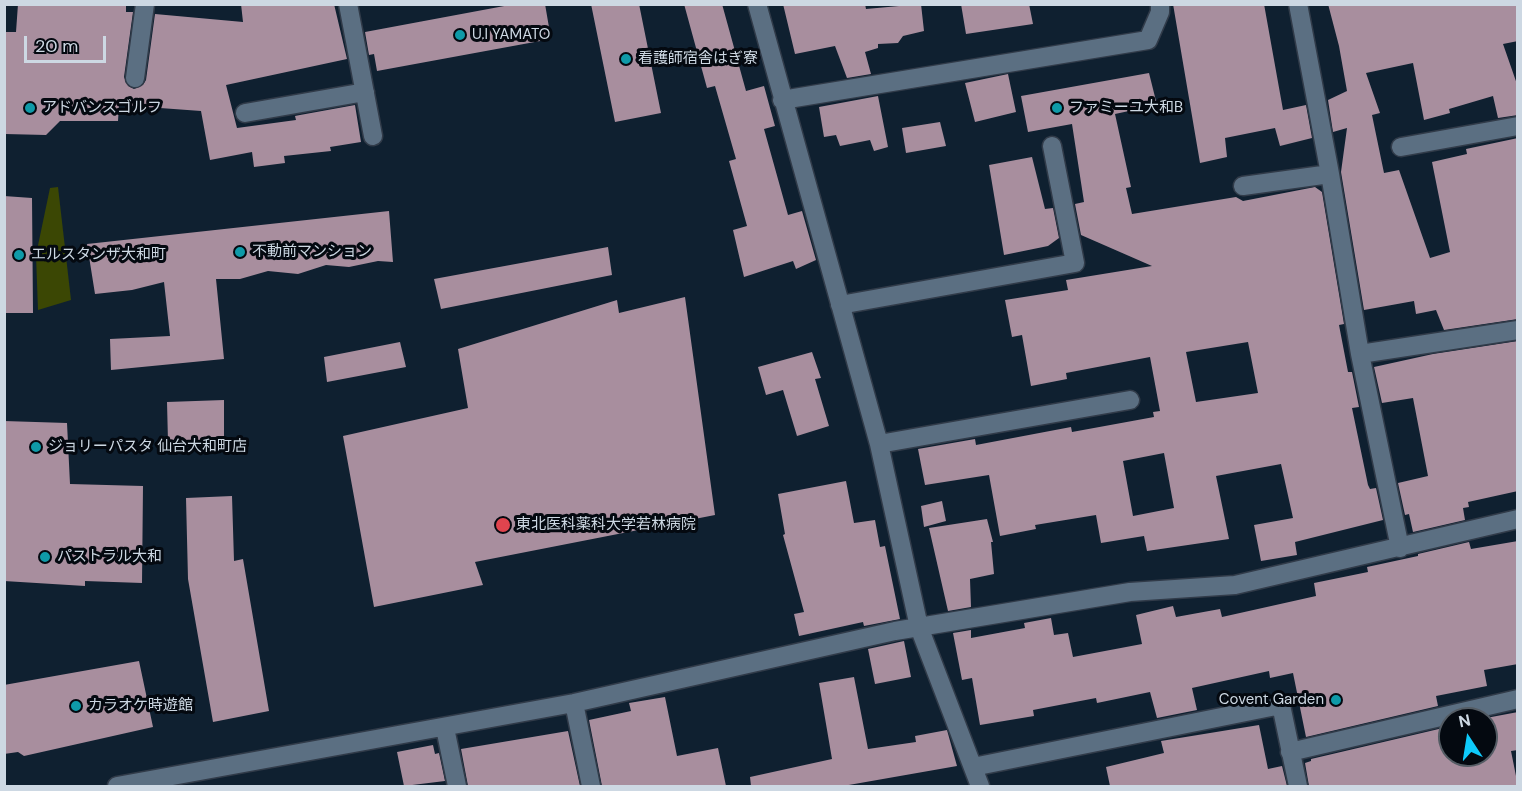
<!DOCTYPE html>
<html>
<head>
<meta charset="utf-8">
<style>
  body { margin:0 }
  #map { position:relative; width:1522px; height:791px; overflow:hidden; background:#0f2030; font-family:"DM Sans",sans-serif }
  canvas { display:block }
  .frame { position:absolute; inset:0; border:6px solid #cdd8e3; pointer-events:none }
  .north { position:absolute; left:1438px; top:707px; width:60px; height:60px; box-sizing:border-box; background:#040910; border:2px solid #545c64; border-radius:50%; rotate:348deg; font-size:16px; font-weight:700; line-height:24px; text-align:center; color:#cdd8e3 }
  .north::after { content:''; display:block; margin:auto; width:21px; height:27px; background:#0ecafa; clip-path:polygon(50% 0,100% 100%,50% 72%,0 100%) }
  .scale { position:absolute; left:24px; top:36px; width:82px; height:27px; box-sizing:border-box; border:3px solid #cdd8e3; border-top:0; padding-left:8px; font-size:18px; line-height:21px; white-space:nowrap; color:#cdd8e3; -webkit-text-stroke:4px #040910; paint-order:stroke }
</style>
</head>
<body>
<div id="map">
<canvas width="1522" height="791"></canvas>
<div class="frame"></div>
<div class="north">N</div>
<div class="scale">20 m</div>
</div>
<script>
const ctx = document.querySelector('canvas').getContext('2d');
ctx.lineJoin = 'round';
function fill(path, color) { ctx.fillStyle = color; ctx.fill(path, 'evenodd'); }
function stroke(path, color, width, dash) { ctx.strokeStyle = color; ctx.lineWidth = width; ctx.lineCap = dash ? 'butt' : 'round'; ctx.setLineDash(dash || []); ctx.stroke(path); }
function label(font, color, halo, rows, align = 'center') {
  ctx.font = font + ' "DM Sans","Noto Sans JP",sans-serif'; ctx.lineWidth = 6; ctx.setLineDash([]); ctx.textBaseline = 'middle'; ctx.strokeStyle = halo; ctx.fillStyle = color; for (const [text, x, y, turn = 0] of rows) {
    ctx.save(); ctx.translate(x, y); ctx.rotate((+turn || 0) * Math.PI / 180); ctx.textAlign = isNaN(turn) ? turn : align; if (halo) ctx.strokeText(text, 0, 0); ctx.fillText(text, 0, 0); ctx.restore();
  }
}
const green = new Path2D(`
  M58 187 71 300 38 310 36 255 50 188Z`);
const building = new Path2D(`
  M18 4H126V12H133L124 77 128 86 134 89 143 85 146 80 155 14 243 22 241 4H334L347 59 226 85 237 128 296 120 295 116 300 115 355 105 361 142 330 147 331 151 284 156 285 163 254 167 252 152 210 160 201 111 119 105 118 121H60L46 135 5 134V32H16Z
  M515 4H545L551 39 377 71 374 54 369 55 365 32Z
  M591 4H639L661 113 615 122Z
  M684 4H722L746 91 764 86 775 126 764 129 788 215 802 211 816 260 796 269 793 261 744 277 733 230 747 226 729 161 736 159 715 86 707 88Z
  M783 4H865L866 9 921 4 924 31 903 36 898 43 878 44V48L865 52 871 74 847 78 835 46 795 54Z
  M961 4H1029L1033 24 966 34Z
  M1173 4H1264L1283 110 1306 105 1312 138 1280 146 1275 128 1225 138 1227 157 1200 163Z
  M1328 4H1518V41L1503 44 1518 87V115L1498 118 1493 96 1449 109 1450 113 1424 120 1413 63 1366 73 1380 113 1372 115 1384 173 1399 170 1430 258 1450 252 1432 162 1467 154 1466 149 1518 138V319L1444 330 1436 310 1416 314 1414 301 1364 310 1341 172 1347 128 1333 132 1328 100 1347 91 1339 46Z
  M1149 73 1157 105 1115 114 1131 187 1126 188 1132 214 1236 197 1243 201 1315 187 1322 192 1344 324 1339 325 1348 372H1352L1359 407 1352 408 1368 485 1370 489 1376 488 1383 520 1295 542 1297 555 1261 561 1254 525 1293 518 1281 464 1216 476 1229 539 1147 551 1144 536 1101 543 1096 515 1035 525 1036 529 1000 536 989 475 925 485 918 449 975 439 976 445 1071 427 1072 432 1154 417 1153 412 1160 411 1150 357 1066 373 1067 379 1031 386 1022 335 1012 337 1005 300 1068 290 1066 280 1152 266 1081 235 1075 204 1084 202 1072 124 1028 132 1021 96ZM1248 342 1258 393 1196 402 1186 352ZM1164 453 1174 508 1133 516 1123 461Z
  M1008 74 1016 112 975 122 965 83Z
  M878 96 888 147 874 151 870 140 840 146 836 135 824 137 819 107Z
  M940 122 946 146 906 153 902 128Z
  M1032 157 1045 209 1053 208 1059 238 1048 246 1004 255 989 165Z
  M4 196 32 198 33 313H4Z
  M389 211 393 262 378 261 349 267 326 265 298 274 268 271 240 279H216L224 359 111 370 110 339 170 336 164 282 132 290 95 294 87 244Z
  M608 247 612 275 441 309 434 279Z
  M685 297 715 515 475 562 483 585 374 607 343 436 468 408 458 349 617 300 619 313Z
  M1518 341V491L1468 502 1469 507 1463 508 1465 520 1413 532 1409 514 1405 515 1398 483 1428 476 1413 398 1382 403 1374 367 1433 354Z
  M400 342 406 367 327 382 324 357Z
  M812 352 821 378 815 379 829 426 797 436 783 390 766 395 758 367Z
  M224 400V440L168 442 167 402Z
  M4 421 67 423 70 484 143 486 142 583 85 581V586L4 581Z
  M846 481 854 523 875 520 880 547 885 546 900 619 864 626 863 622 799 636 794 614 804 612 783 535 785 534 778 494Z
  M232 496 234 561 243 559 269 711 213 722 188 579 186 498Z
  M942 501 946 521 924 527 921 506Z
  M987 519 993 542H991L994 574 970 579 971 607 948 611 929 528Z
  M1518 541V664L1484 670 1487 686 1436 696 1438 706 1306 737 1293 673 1270 678 1269 671 1192 688 1197 710 1157 718 1150 692 1097 703 1096 698 1033 710 1034 716 980 725 972 678 962 680 953 633 971 630V638L1025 628 1024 623 1051 618 1054 635 1068 633 1073 657 1142 644 1136 615 1173 606 1176 617 1220 609 1222 617 1316 596 1314 583 1368 572 1367 567 1418 556V554L1469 542 1471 549Z
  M904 641 911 677 875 684 868 649Z
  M139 661 153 727 24 756 18 752 4 754V685Z
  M854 677 868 749 916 742 915 736 947 730 957 766 843 786H751L750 777 832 759 819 683Z
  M665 697 677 756 718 748 726 786H602L589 720 631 711 629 703Z
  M1518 712V750L1511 751 1518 786H1309L1305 763 1311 761V759L1443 728 1448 755H1486V718Z
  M1259 725 1268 769 1282 766 1287 786H1110L1106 767 1164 753 1161 741Z
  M568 731 580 786H468L461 749Z
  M433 745 435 754 439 753 445 781 404 786 397 752Z`);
const minor = new Path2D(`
  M348 4 373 136
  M757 4 879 444 919 627 980 786
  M1298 4 1330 174 1360 354 1400 548
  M135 78 145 4
  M782 100 1148 40 1160 12V4
  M245 113 365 92
  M1401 147 1518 126
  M1243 186 1330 174
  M840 305 1075 263 1052 146
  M1360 354 1518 330
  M879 444 1130 400
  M574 703 591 786
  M445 728 457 786
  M1290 752 1518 699
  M973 767 1281 705 1298 786
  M117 786 574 703 895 631 1130 592 1235 585 1518 519`);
const markers = [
  [460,35,6,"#0f9aa8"],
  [626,59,6,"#0f9aa8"],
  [30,108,6,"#0f9aa8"],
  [1057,108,6,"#0f9aa8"],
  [240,252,6,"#0f9aa8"],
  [19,255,6,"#0f9aa8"],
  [36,447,6,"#0f9aa8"],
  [503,525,8,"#e0444e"],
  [45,557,6,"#0f9aa8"],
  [1336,700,6,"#0f9aa8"],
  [76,706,6,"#0f9aa8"]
];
const poiNames = [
  ["U.I YAMATO",472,35],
  ["看護師宿舎はぎ寮",638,59],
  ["アドバンスゴルフ",42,108],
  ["ファミーユ大和B",1069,108],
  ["不動前マンション",252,252],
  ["エルスタンザ大和町",31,255],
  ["ジョリーパスタ 仙台大和町店",48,447],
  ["東北医科薬科大学若林病院",516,525],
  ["パストラル大和",57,557],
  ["Covent Garden",1324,700,"right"],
  ["カラオケ時遊館",88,706]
];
fill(green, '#3b4704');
fill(building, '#a88e9e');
stroke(minor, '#313b49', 21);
stroke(minor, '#5b6f82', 18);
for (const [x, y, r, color] of markers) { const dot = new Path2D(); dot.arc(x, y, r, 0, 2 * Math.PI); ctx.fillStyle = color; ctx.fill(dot); stroke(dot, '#040910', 2); }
label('15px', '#cdd8e3', '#040910', poiNames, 'left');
</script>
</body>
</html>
